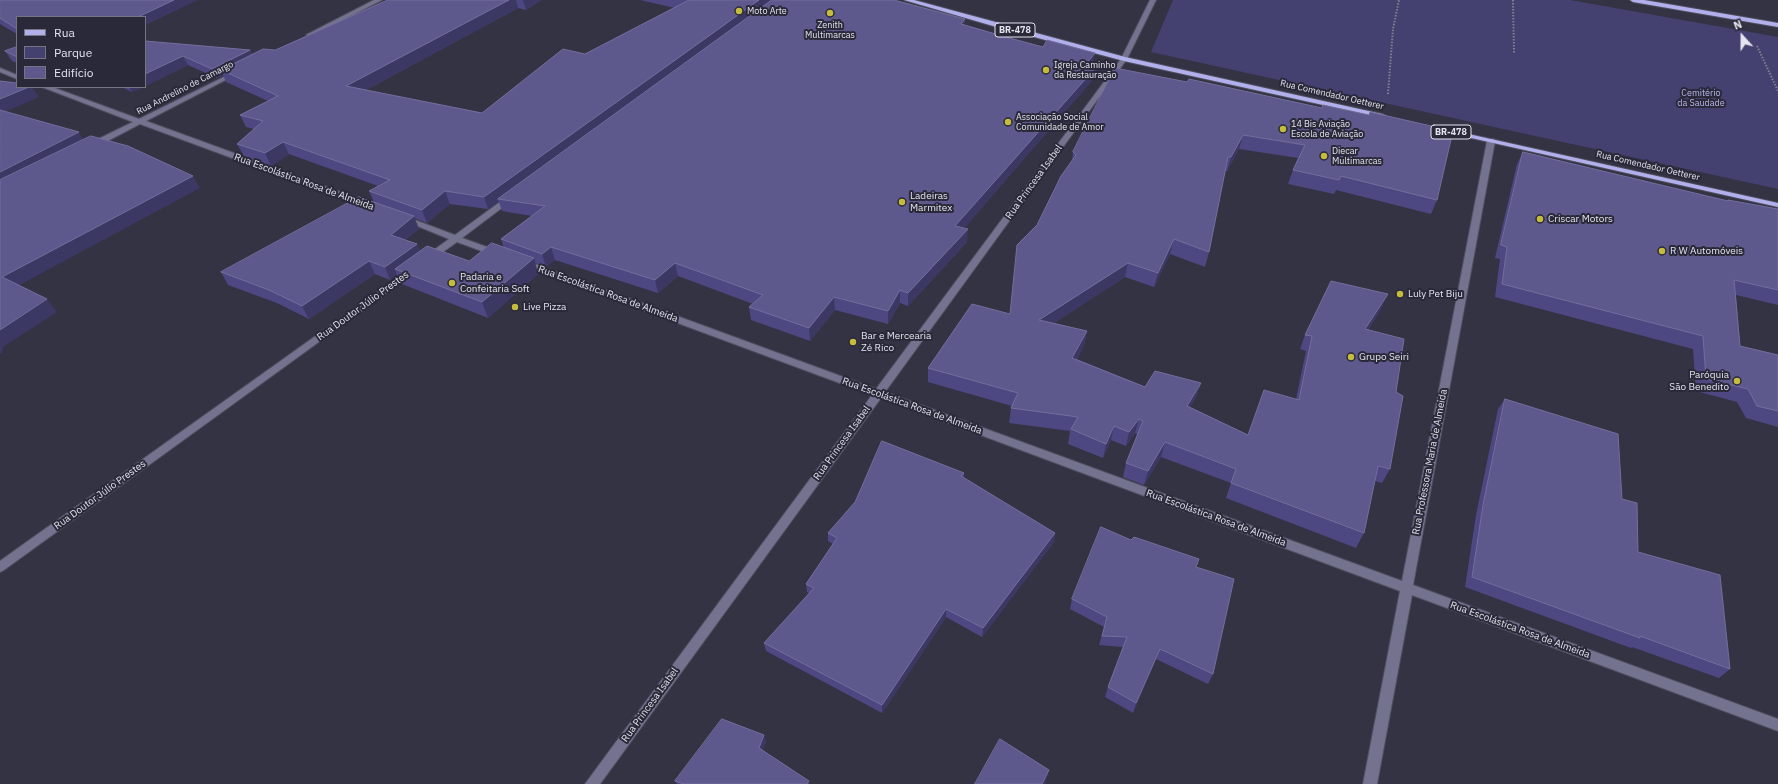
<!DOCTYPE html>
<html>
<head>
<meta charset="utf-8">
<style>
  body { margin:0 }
  #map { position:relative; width:1778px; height:784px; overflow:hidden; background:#334; font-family:"IBM Plex Sans",sans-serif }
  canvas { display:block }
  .legend { position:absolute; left:16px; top:16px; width:130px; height:72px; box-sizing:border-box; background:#292939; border:1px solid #747482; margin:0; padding:5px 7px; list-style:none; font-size:12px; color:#e4e4ef }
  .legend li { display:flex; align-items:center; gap:8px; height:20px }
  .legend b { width:20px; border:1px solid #747482 }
  .north { position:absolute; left:1722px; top:16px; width:40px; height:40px; -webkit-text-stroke:3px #292939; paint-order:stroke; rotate:339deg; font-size:11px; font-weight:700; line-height:16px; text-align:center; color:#e4e4ef }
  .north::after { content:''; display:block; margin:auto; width:14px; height:18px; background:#e4e4ef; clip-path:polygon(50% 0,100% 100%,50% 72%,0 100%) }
</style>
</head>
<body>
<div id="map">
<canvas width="1778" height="784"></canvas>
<ul class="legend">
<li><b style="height:5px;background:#b1b0ec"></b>Rua</li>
<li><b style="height:11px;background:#444170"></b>Parque</li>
<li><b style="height:11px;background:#5e598d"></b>Edifício</li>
</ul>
<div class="north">N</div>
</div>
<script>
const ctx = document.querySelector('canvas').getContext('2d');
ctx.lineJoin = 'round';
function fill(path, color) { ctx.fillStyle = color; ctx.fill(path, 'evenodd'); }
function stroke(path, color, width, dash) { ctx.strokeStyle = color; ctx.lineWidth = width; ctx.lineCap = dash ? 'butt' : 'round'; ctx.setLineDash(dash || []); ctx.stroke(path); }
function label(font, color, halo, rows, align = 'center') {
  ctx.font = font + ' "IBM Plex Sans",sans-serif'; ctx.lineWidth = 4; ctx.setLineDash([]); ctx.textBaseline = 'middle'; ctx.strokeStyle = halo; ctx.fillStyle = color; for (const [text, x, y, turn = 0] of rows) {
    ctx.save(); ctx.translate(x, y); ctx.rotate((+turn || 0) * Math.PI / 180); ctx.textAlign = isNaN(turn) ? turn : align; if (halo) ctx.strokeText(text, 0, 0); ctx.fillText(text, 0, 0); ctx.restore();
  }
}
const green = new Path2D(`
  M1173 0H1570L1778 37V189L1151 52Z`);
const path = new Path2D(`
  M1513 0 1514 53
  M1757 46 1778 91
  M1388 94 1393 29 1399 0`);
const minor = new Path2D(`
  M374 0H382L311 36 306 35Z
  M1150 0H1156L1127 59 885 392 1402 581 1487 141 1488 139H1494L1495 141 1413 585 1778 719V731L1412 595 1377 784H1363L1400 591 881 398 600 784H585L872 395 521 265 520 263 521 261H527L876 389 1121 59Z
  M0 68 17 75V79L0 72Z
  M234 72 239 73 146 121 368 202V206H362L140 124 96 147H90V143L133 122 42 87H52L139 119Z
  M508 196H511L515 198 462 238 501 252 502 254 501 256 498 257 457 242 433 259H427L426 257 427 255 449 239 400 219 401 217H407L455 235Z
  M411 268 414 269 415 271 414 273 4 570 0 572V561Z`);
const major = new Path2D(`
  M904 0H914L1125 57 1382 114 1386 116 1382 118 1124 61 993 26Z
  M1630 0H1644L1778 23V27L1633 2Z
  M1437 127 1778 203V207L1440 131H1437Z`);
const wall = new Path2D(`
  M0 0H197L145 25 17 17V34L0 24Z
  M388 0H541L526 10 518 8 366 90 482 113 585 54 675 8 640 0H894L965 19V25L1093 65 1095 77 964 228 967 242 908 306 900 303 888 324 835 310 810 341 751 320 749 307 753 304 678 276 658 293 555 260 546 267 535 263 538 274 488 318 402 284 397 275 390 280 375 274 309 319 277 303 228 285 221 272 374 202 369 191 378 186 289 154 271 166 244 156 237 144 254 129 246 127 240 115 268 101 226 82 223 75 217 78 188 65 145 86V41L250 50 252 54 275 50ZM499 202 502 211 532 216 501 239 504 248 469 261 420 251 417 244 405 240 419 229 414 218 427 223 450 204 488 209Z
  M17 47V63L12 61 5 51Z
  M1187 82 1437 200 1431 214 1336 190 1334 194 1288 184 1293 170 1298 158 1239 149 1227 171H1225L1209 252 1205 267 1170 254 1154 287 1125 277 1054 323 1087 331 1084 345 1077 359 1145 387 1201 383 1196 397 1190 407 1248 435 1296 399 1306 351 1300 349 1305 335 1381 309 1368 330 1396 392 1390 469 1382 483 1375 481 1364 533 1356 548 1226 498 1231 483 1161 457 1144 485 1123 477 1126 463 1138 435 1135 433 1126 446 1111 440 1103 458 1068 444 1070 431 1009 423 1011 408 1012 406 928 382V368L1010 314 1072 161 1073 152Z
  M122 87H143L132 92Z
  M1523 152 1727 201 1728 200 1778 209V305L1736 295 1740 346 1778 355V427L1746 418 1737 402 1696 391 1693 349 1495 297 1500 259 1495 258 1517 164Z
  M1505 399 1622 499 1638 552 1730 669 1719 678 1632 647 1631 648 1465 587 1476 515 1498 409Z
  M964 473V478L1055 533 1054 542 982 637 946 617 882 713 766 651 764 643 809 593 807 592 806 584 833 544 828 541V533Z
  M1196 567 1213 674 1208 684 1156 659 1133 713 1105 697 1108 687 1123 647 1099 645 1104 627 1070 609 1072 599Z
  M766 742 762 750 810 784H677L675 781Z`);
const shadedWall = new Path2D(`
  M174 0H197L145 25V17H138Z
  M509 0H516L518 8 351 98 346 86Z
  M523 0H541L526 10Z
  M759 0H775L498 199 499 202 488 209 484 197Z
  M965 19V30L961 24Z
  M250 50 254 59 221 70 223 75 217 78 212 69Z
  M1095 53 1093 64 1085 75 1087 63Z
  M183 56 188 65 145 86V74Z
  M1097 66 1095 77 955 239V226Z
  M29 87H32L39 97 0 114V99Z
  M129 87H143L132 92Z
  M79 132 86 144 0 188V172Z
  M1243 135 1239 149 1227 171 1231 157Z
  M283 142 289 154 271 166 265 153Z
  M193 176 200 188 12 289 2 277Z
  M445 191 450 204 427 223 422 210Z
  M414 216 419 229 396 247 391 235Z
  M968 229 967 242 908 306V293Z
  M1174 239 1170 254 1154 287 1158 273Z
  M417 244 422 257 395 269 397 275 390 280 385 267Z
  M551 247 555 260 546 267 542 254Z
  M534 258 538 274 488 318 482 302Z
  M369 261 375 274 309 319 302 306Z
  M675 263 678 276 658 293 655 280Z
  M1128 263 1125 277 1037 334 1039 320Z
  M900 290V303L888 324V311Z
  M1388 294 1381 309 1359 343 1365 329Z
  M834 297 835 310 810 341 809 328Z
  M47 299 57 312 3 347 2 353 0 354V330Z
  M1087 331 1084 345 1070 372 1072 358Z
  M1201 383 1196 397 1183 420 1187 406Z
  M1139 419 1135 433 1126 446 1129 432Z
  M1114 426 1111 440 1103 458 1106 444Z
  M1165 442 1161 457 1144 485 1148 471Z
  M1055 533 1054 542 982 637 983 628Z
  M946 609V617L882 713V705Z
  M1160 649 1156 659 1133 713 1136 703Z
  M764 735 766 742 760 755 759 748Z
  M1049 770 1045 784H1042Z`);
const building = new Path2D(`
  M0 0H174L138 17H17V29L0 18Z
  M388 0H509L346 86 482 113 563 49 585 54 689 0H688H759L484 197 445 191 422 210 369 191 390 180 283 142 265 153 237 144 263 121 240 115 278 96 221 70 263 49 275 50Z
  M772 0H894L965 19 961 24 1006 37 1043 47 1047 40 1095 53 1087 63 1097 66 955 226 968 229 908 293 900 290 888 311 834 297 809 328 749 307 763 295 675 263 655 280 551 247 542 254 501 239 545 206 498 199Z
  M145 41 250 50 212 69 183 56 145 74Z
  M17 47V57L5 51Z
  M1115 68 1187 82 1189 79 1322 108 1323 105 1369 115 1370 112 1453 131 1437 200 1341 176 1339 180 1293 170 1305 145 1243 135 1231 157H1228L1209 252 1174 239 1158 273 1128 263 1039 320 1087 331 1072 358 1145 387 1155 371 1201 383 1187 406 1248 435 1264 390 1299 400 1312 336 1305 335 1331 281 1388 294 1365 329 1404 339 1396 392 1403 396 1390 469 1378 466 1364 533 1231 483 1236 469 1165 442 1148 471 1126 463 1143 421 1139 419 1129 432 1114 426 1106 444 1071 429 1078 417 1011 408 1018 393 928 368 972 304 1010 314 1017 245 1037 225 1061 176 1076 155 1073 152Z
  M0 81 17 83V87H29L0 99Z
  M0 110 79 132 0 172Z
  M91 136 128 146 193 176 2 277 47 299 0 330V180Z
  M1523 152 1728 201V200L1778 209V290L1734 280 1740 346 1778 355V411L1757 406 1748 389 1706 379 1703 336 1502 284 1507 247 1501 245Z
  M359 197 414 216 391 235 417 244 385 267 369 261 302 306 269 290 221 272Z
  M492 243 534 258 482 302 395 269 427 246 469 261Z
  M1505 399 1618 434 1622 499 1637 503 1638 552 1720 575 1730 669 1640 636V638L1472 577 1483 505Z
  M882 441 964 473 961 476 1055 533 983 628 946 609 882 705 764 643 814 588 806 584 837 538 828 533 855 502Z
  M1101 527 1131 540 1134 537 1199 559 1196 567 1234 579 1213 674 1160 649 1136 703 1108 687 1127 637 1102 636 1107 617 1072 599Z
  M722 719 764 735 759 748 809 781 807 784H684L675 781Z
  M1000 739 1049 770 1042 784H975Z`);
const markers = [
  [739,11,4,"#c5bc3d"],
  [830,13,4,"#c5bc3d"],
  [1046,70,4,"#c5bc3d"],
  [1008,122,4,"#c5bc3d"],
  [1283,129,4,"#c5bc3d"],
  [1324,156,4,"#c5bc3d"],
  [902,202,4,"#c5bc3d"],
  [1540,219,4,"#c5bc3d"],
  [1662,251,4,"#c5bc3d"],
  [452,283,4,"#c5bc3d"],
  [1400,294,4,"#c5bc3d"],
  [515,307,4,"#c5bc3d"],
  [853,342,4,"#c5bc3d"],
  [1351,357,4,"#c5bc3d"],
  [1737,381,4,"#c5bc3d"]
];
const farPoinames = [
  ["Moto Arte",747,11],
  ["Zenith",830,25,"center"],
  ["Multimarcas",830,35,"center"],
  ["Igreja Caminho",1054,65],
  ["da Restauração",1054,75],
  ["Associação Social",1016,117],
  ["Comunidade de Amor",1016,127],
  ["14 Bis Aviação",1291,124],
  ["Escola de Aviação",1291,134],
  ["Diecar",1332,151],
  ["Multimarcas",1332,161]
];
const shields = [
  [1015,30,40],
  [1451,132,40]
];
const shieldNames = [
  ["BR-478",1015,30],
  ["BR-478",1451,132]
];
const farStreetnames = [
  ["Rua Andrelino de Camargo",185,88,-27],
  ["Rua Comendador Oetterer",1332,95,13],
  ["Rua Comendador Oetterer",1648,166,13]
];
const farParknames = [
  ["Cemitério",1701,93],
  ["da Saudade",1701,103]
];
const streetNames = [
  ["Rua Escolástica Rosa de Almeida",304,182,20],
  ["Rua Princesa Isabel",1034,182,-54],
  ["Rua Escolástica Rosa de Almeida",608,294,20],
  ["Rua Doutor Júlio Prestes",363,306,-36],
  ["Rua Escolástica Rosa de Almeida",912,406,20],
  ["Rua Princesa Isabel",842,443,-54],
  ["Rua Professora Maria de Almeida",1430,462,-79],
  ["Rua Doutor Júlio Prestes",100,495,-36],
  ["Rua Escolástica Rosa de Almeida",1216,518,20],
  ["Rua Escolástica Rosa de Almeida",1520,630,20],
  ["Rua Princesa Isabel",650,705,-54]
];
const poiNames = [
  ["Ladeiras",910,196],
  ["Marmitex",910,208],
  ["Criscar Motors",1548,219],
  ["R W Automóveis",1670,251],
  ["Padaria e",460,277],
  ["Confeitaria Soft",460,289],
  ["Luly Pet Biju",1408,294],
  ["Live Pizza",523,307],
  ["Bar e Mercearia",861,336],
  ["Zé Rico",861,348],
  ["Grupo Seiri",1359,357],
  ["Paróquia",1729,375,"right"],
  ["São Benedito",1729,387,"right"]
];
fill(green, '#444170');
stroke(minor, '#4f4f5f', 2);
stroke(major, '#4f4f5f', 2);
stroke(path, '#80808f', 2, [1.5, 1.5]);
fill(minor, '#737390');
fill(major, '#b1b0ec');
fill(wall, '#4d4881');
fill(shadedWall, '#3c3864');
fill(building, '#5e598d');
stroke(building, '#736e9c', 1);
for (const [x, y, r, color] of markers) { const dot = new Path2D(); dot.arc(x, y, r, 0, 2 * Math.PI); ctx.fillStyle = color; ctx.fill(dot); stroke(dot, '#292939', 1.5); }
label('9px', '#e4e4ef', '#292939', farPoinames, 'left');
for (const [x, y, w] of shields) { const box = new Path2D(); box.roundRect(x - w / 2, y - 7, w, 14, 3); ctx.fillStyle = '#292939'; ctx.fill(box); stroke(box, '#e4e4ef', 1); }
label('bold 9px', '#e4e4ef', null, shieldNames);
label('9px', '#e4e4ef', '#292939', farStreetnames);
label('9px', '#b9b8ef', '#292939', farParknames);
label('10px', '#e4e4ef', '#292939', streetNames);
label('10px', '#e4e4ef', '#292939', poiNames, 'left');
</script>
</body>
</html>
